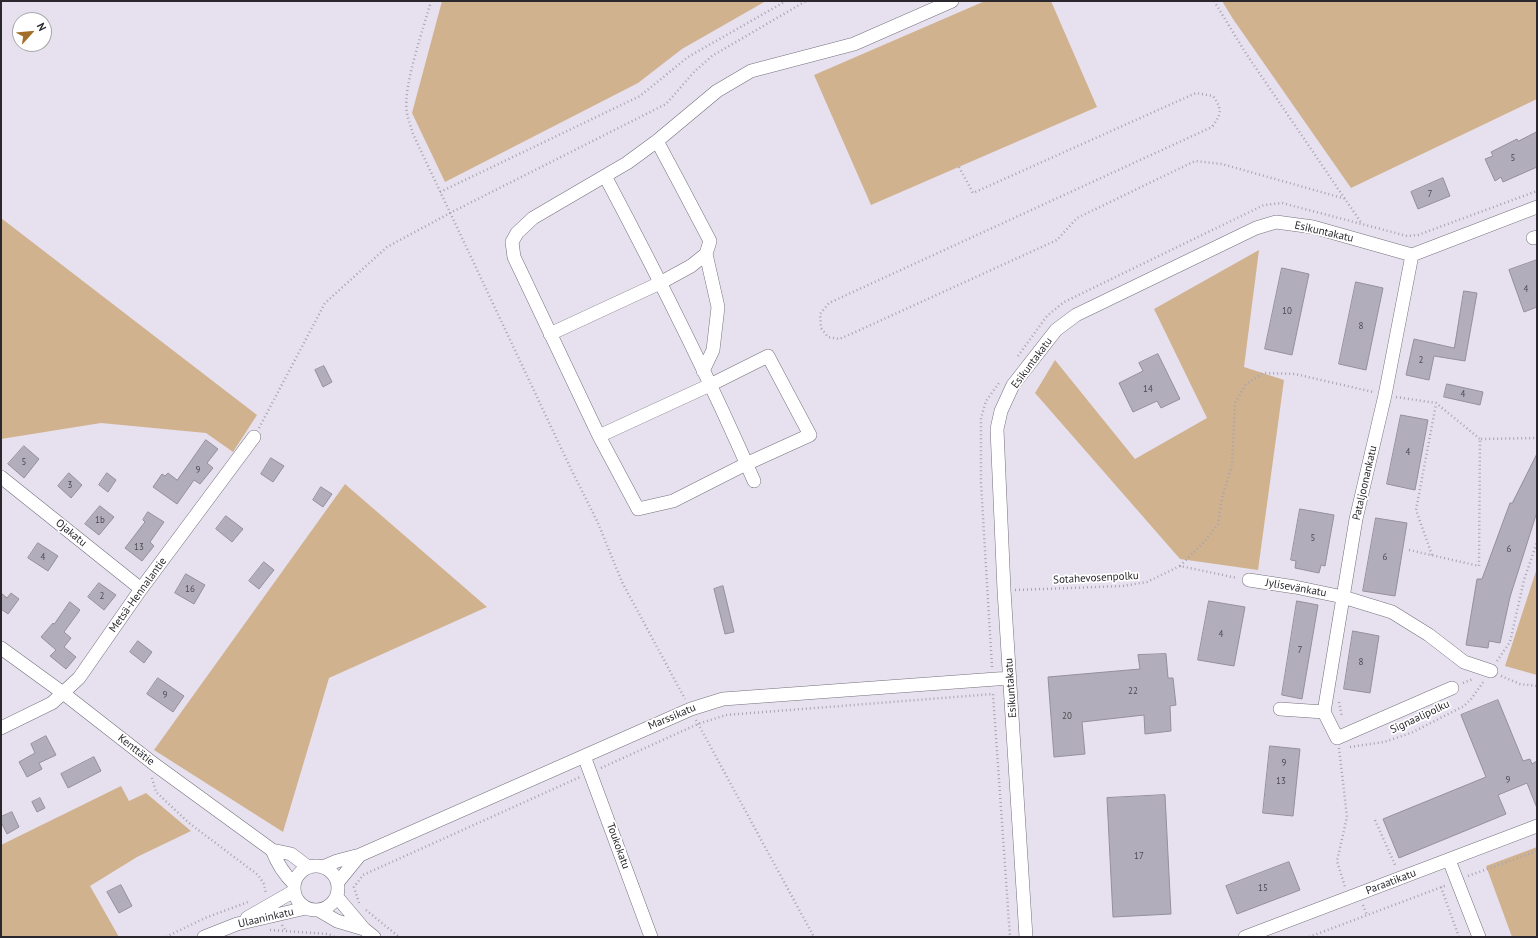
<!DOCTYPE html>
<html>
<head>
<meta charset="utf-8">
<style>
  body { margin:0 }
  #map { position:relative; width:1538px; height:938px; overflow:hidden; background:#e7e1ef; font-family:"PT Sans",sans-serif }
  canvas { display:block }
  .frame { position:absolute; inset:0; border:2px solid #2a282e; pointer-events:none }
  .north { position:absolute; left:12px; top:12px; width:40px; height:40px; box-sizing:border-box; background:#fff; border:1px solid #aaa9ab; border-radius:50%; rotate:63deg; font-size:11px; font-weight:700; line-height:16px; text-align:center; color:#2a282e }
  .north::after { content:''; display:block; margin:auto; width:14px; height:18px; background:#a36e27; clip-path:polygon(50% 0,100% 100%,50% 72%,0 100%) }
</style>
</head>
<body>
<div id="map">
<canvas width="1538" height="938"></canvas>
<div class="frame"></div>
<div class="north">N</div>
</div>
<script>
const ctx = document.querySelector('canvas').getContext('2d');
ctx.lineJoin = 'round';
function fill(path, color) { ctx.fillStyle = color; ctx.fill(path, 'evenodd'); }
function stroke(path, color, width, dash) { ctx.strokeStyle = color; ctx.lineWidth = width; ctx.lineCap = dash ? 'butt' : 'round'; ctx.setLineDash(dash || []); ctx.stroke(path); }
function label(font, color, halo, rows, align = 'center') {
  ctx.font = font + ' "PT Sans",sans-serif'; ctx.lineWidth = 3.5; ctx.setLineDash([]); ctx.textBaseline = 'middle'; ctx.strokeStyle = halo; ctx.fillStyle = color; for (const [text, x, y, turn = 0] of rows) {
    ctx.save(); ctx.translate(x, y); ctx.rotate((+turn || 0) * Math.PI / 180); ctx.textAlign = isNaN(turn) ? turn : align; if (halo) ctx.strokeText(text, 0, 0); ctx.fillText(text, 0, 0); ctx.restore();
  }
}
const green = new Path2D(`
  M442 1H766L682 49 638 83 445 182 412 113Z
  M985 1H1051L1097 107 871 205 814 75Z
  M1222 1H1537V99L1351 188 1233 19Z
  M1 218 257 415 233 452 206 433 101 423 1 439Z
  M1259 250 1244 367 1284 380 1258 570 1180 559 1035 393 1055 360 1135 459 1207 418 1154 309Z
  M345 484 487 607 329 678 283 832 154 750Z
  M1537 568V675L1505 666Z
  M121 786 129 801 146 793 191 831 137 857 90 886 119 937H1V845Z
  M1537 847V937H1512L1486 866Z`);
const building = new Path2D(`
  M1537 132V167L1503 182 1501 177 1495 181 1485 159 1493 156 1491 152 1517 139 1518 141Z
  M1443 178 1450 196 1418 209 1411 192Z
  M1537 260V307L1524 312 1509 270Z
  M1282 268 1309 274 1292 355 1265 349Z
  M1356 282 1383 288 1366 370 1339 364Z
  M1464 291 1477 293 1465 361 1434 356 1429 380 1406 375 1414 339 1454 348Z
  M1158 354 1180 399 1161 408 1157 401 1133 412 1119 383 1143 371 1139 363Z
  M324 366 332 382 323 387 315 370Z
  M1447 384 1483 392 1480 405 1444 397Z
  M1401 415 1428 420 1415 490 1387 484Z
  M206 440 218 449 207 463 213 468 200 484 194 480 177 504 153 487 162 474 165 476 168 473 177 480Z
  M24 446 39 459 24 478 8 464Z
  M1537 454V512L1510 597 1500 643 1489 641 1488 648 1466 645 1477 579H1482L1510 503H1512Z
  M271 458 284 466 273 482 261 474Z
  M69 473 82 485 71 498 58 486Z
  M107 473 116 480 108 492 99 485Z
  M321 487 332 494 323 507 313 500Z
  M100 506 114 517 99 535 85 524Z
  M1300 509 1334 515 1325 566 1321 565 1319 573 1295 568 1296 561 1291 560Z
  M148 512 164 522 150 542 154 546 142 561 125 548 145 522 143 520Z
  M226 516 243 529 232 542 216 529Z
  M1376 518 1407 523 1395 596 1363 591Z
  M38 543 58 556 48 571 28 558Z
  M264 562 274 570 259 589 249 581Z
  M186 574 205 585 194 604 175 593Z
  M99 583 116 595 104 610 88 597Z
  M723 586 734 632 725 634 714 589Z
  M1 593 7 598 11 593 19 599 8 614 1 609Z
  M1209 601 1245 607 1234 666 1198 660Z
  M1297 601 1318 605 1302 699 1282 695Z
  M70 602 80 610 64 632 71 638 64 647 76 657 66 669 50 656 56 650 41 637 53 623 54 624Z
  M1353 631 1379 636 1370 693 1344 689Z
  M138 641 152 652 144 663 130 652Z
  M1166 654 1168 678H1173L1176 705 1170 706 1171 731 1145 734 1144 715 1082 722 1085 754 1054 757 1048 677 1140 669 1138 655Z
  M158 678 184 696 173 712 147 694Z
  M1498 700 1523 761 1530 759 1532 764 1537 761V808L1527 783 1498 795 1506 814 1399 858 1383 819 1486 777 1461 715Z
  M46 736 56 755 39 763 42 769 27 777 19 762 35 753 31 744Z
  M1270 746 1300 749 1293 816 1263 813Z
  M94 757 101 771 68 788 61 774Z
  M1165 795 1171 914 1113 917 1107 798Z
  M40 798 45 808 37 812 32 802Z
  M12 812 19 827 7 834 1 822V817Z
  M1289 862 1300 890 1237 914 1226 886Z
  M121 885 132 906 119 913 107 892Z`);
const path = new Path2D(`
  M431 1C424 27 402 88 407 113 408 120 411 127 413 134L570 467 598 523 622 582 685 699
  M1214 1 1245 52 1362 224
  M959 167 973 193 1196 93 1213 96C1223 110 1221 114 1212 127L829 303 820 314 821 328 828 337 839 339 851 334 1057 240 1077 218 1195 161 1222 164 1346 199
  M440 192 640 96 688 57 786 1
  M1018 356 1047 316 1064 302 1264 205 1282 203 1407 236 1418 235 1537 191
  M1396 397 1436 403 1480 439
  M259 428 325 303 387 247 450 213 666 104 695 71 712 56 806 1
  M1409 550 1479 566 1480 439 1537 438
  M1432 555 1416 510 1436 404
  M1180 566 1205 541 1218 524 1222 498 1232 465 1235 403 1246 384 1263 373 1295 374 1373 392
  M1015 590 1123 586 1147 582 1180 566 1237 578
  M1497 661 1510 642 1524 580 1537 542
  M992 667 981 483V418L986 401 999 383
  M1501 676 1520 684 1537 686
  M1463 683 1473 679
  M1339 702 1342 717
  M696 720 814 937
  M1350 747 1384 742 1411 733 1464 706 1471 699 1484 681
  M1339 748 1347 817 1337 861 1345 887
  M601 768 698 724 726 715 993 694 1010 937
  M152 778 156 792 189 823 258 875 264 884 266 894
  M1375 820 1396 867
  M1468 876 1537 851
  M1441 887 1459 937
  M359 903 354 887 363 875 580 777
  M1363 905 1367 915
  M366 910 399 937
  M282 925 286 931
  M270 930 328 934 335 937
  M166 937 205 918 248 902
  M1309 937 1447 885`);
const minor = new Path2D(`
  M605 176C658 276 709 377 754 481
  M1533 238 1537 237
  M550 334 660 283 691 266 706 254 710 241 680 184 657 141
  M703 371 713 350 718 307 706 254
  M599 436 638 509 673 501 746 464 810 435 768 356 710 385 599 436 514 257 512 242 517 233 533 218 627 163 657 141 717 91 751 71 854 44 952 1
  M1 477 141 589
  M1249 580 1295 587 1343 597 1392 612 1429 635 1464 662 1491 671
  M1 648 63 693 154 764 272 850 291 854 308 867
  M1280 709 1324 712
  M1324 712 1356 519 1385 395 1412 255
  M1324 712 1337 738 1452 688
  M1 728 52 703 79 678 141 589 254 437
  M584 756 651 937
  M272 850C277 863 284 874 294 884
  M1449 860 1479 937
  M294 888a22 22 0 1 1 44 0a22 22 0 1 1-44 0Z
  M323 867 337 861 360 855 691 709 723 699 1010 678
  M338 882 360 855
  M337 897 364 929 374 937
  M320 911 337 921 364 929
  M247 918 294 891
  M204 937 237 924 306 908
  M1026 937 1004 590 997 429 1001 411 1013 385 1056 330 1076 315 1256 228 1276 222 1313 227 1412 255 1537 207
  M1245 937 1537 826`);
const numberNames = [
  ["5",1513,158],
  ["7",1430,194],
  ["4",1526,289],
  ["10",1287,311],
  ["8",1361,326],
  ["2",1421,360],
  ["14",1148,389],
  ["4",1463,394],
  ["4",1408,452],
  ["5",24,462],
  ["9",198,470],
  ["3",70,485],
  ["1b",100,520],
  ["5",1313,538],
  ["13",139,547],
  ["6",1509,549],
  ["4",43,557],
  ["6",1385,557],
  ["16",190,589],
  ["2",102,596],
  ["4",1221,634],
  ["7",1300,650],
  ["8",1361,662],
  ["22",1133,691],
  ["9",165,695],
  ["20",1067,716],
  ["9",1284,763],
  ["9",1508,780],
  ["13",1281,781],
  ["17",1139,856],
  ["15",1263,888]
];
const streetNames = [
  ["Esikuntakatu",1324,232,13],
  ["Esikuntakatu",1032,363,-53],
  ["Pataljoonankatu",1365,483,-77],
  ["Ojakatu",71,533,39],
  ["Sotahevosenpolku",1096,578,-3],
  ["Jylisevänkatu",1296,588,10],
  ["Metsä-Hennalantie",138,595,-54],
  ["Esikuntakatu",1011,688,-94],
  ["Marssikatu",672,717,-23],
  ["Signaalipolku",1420,717,-25],
  ["Kenttätie",136,750,38],
  ["Toukokatu",618,846,70],
  ["Paraatikatu",1391,882,-21],
  ["Ulaaninkatu",266,918,-13]
];
fill(green, '#d1b28f');
fill(building, '#b2adba');
stroke(building, '#948f9c', 1);
stroke(minor, '#74707c', 14);
stroke(path, '#a7a3ae', 2.5, [1, 3]);
stroke(minor, '#fff', 13);
label('9px', '#4c4951', null, numberNames);
label('11px', '#2a282e', '#fff', streetNames);
</script>
</body>
</html>
